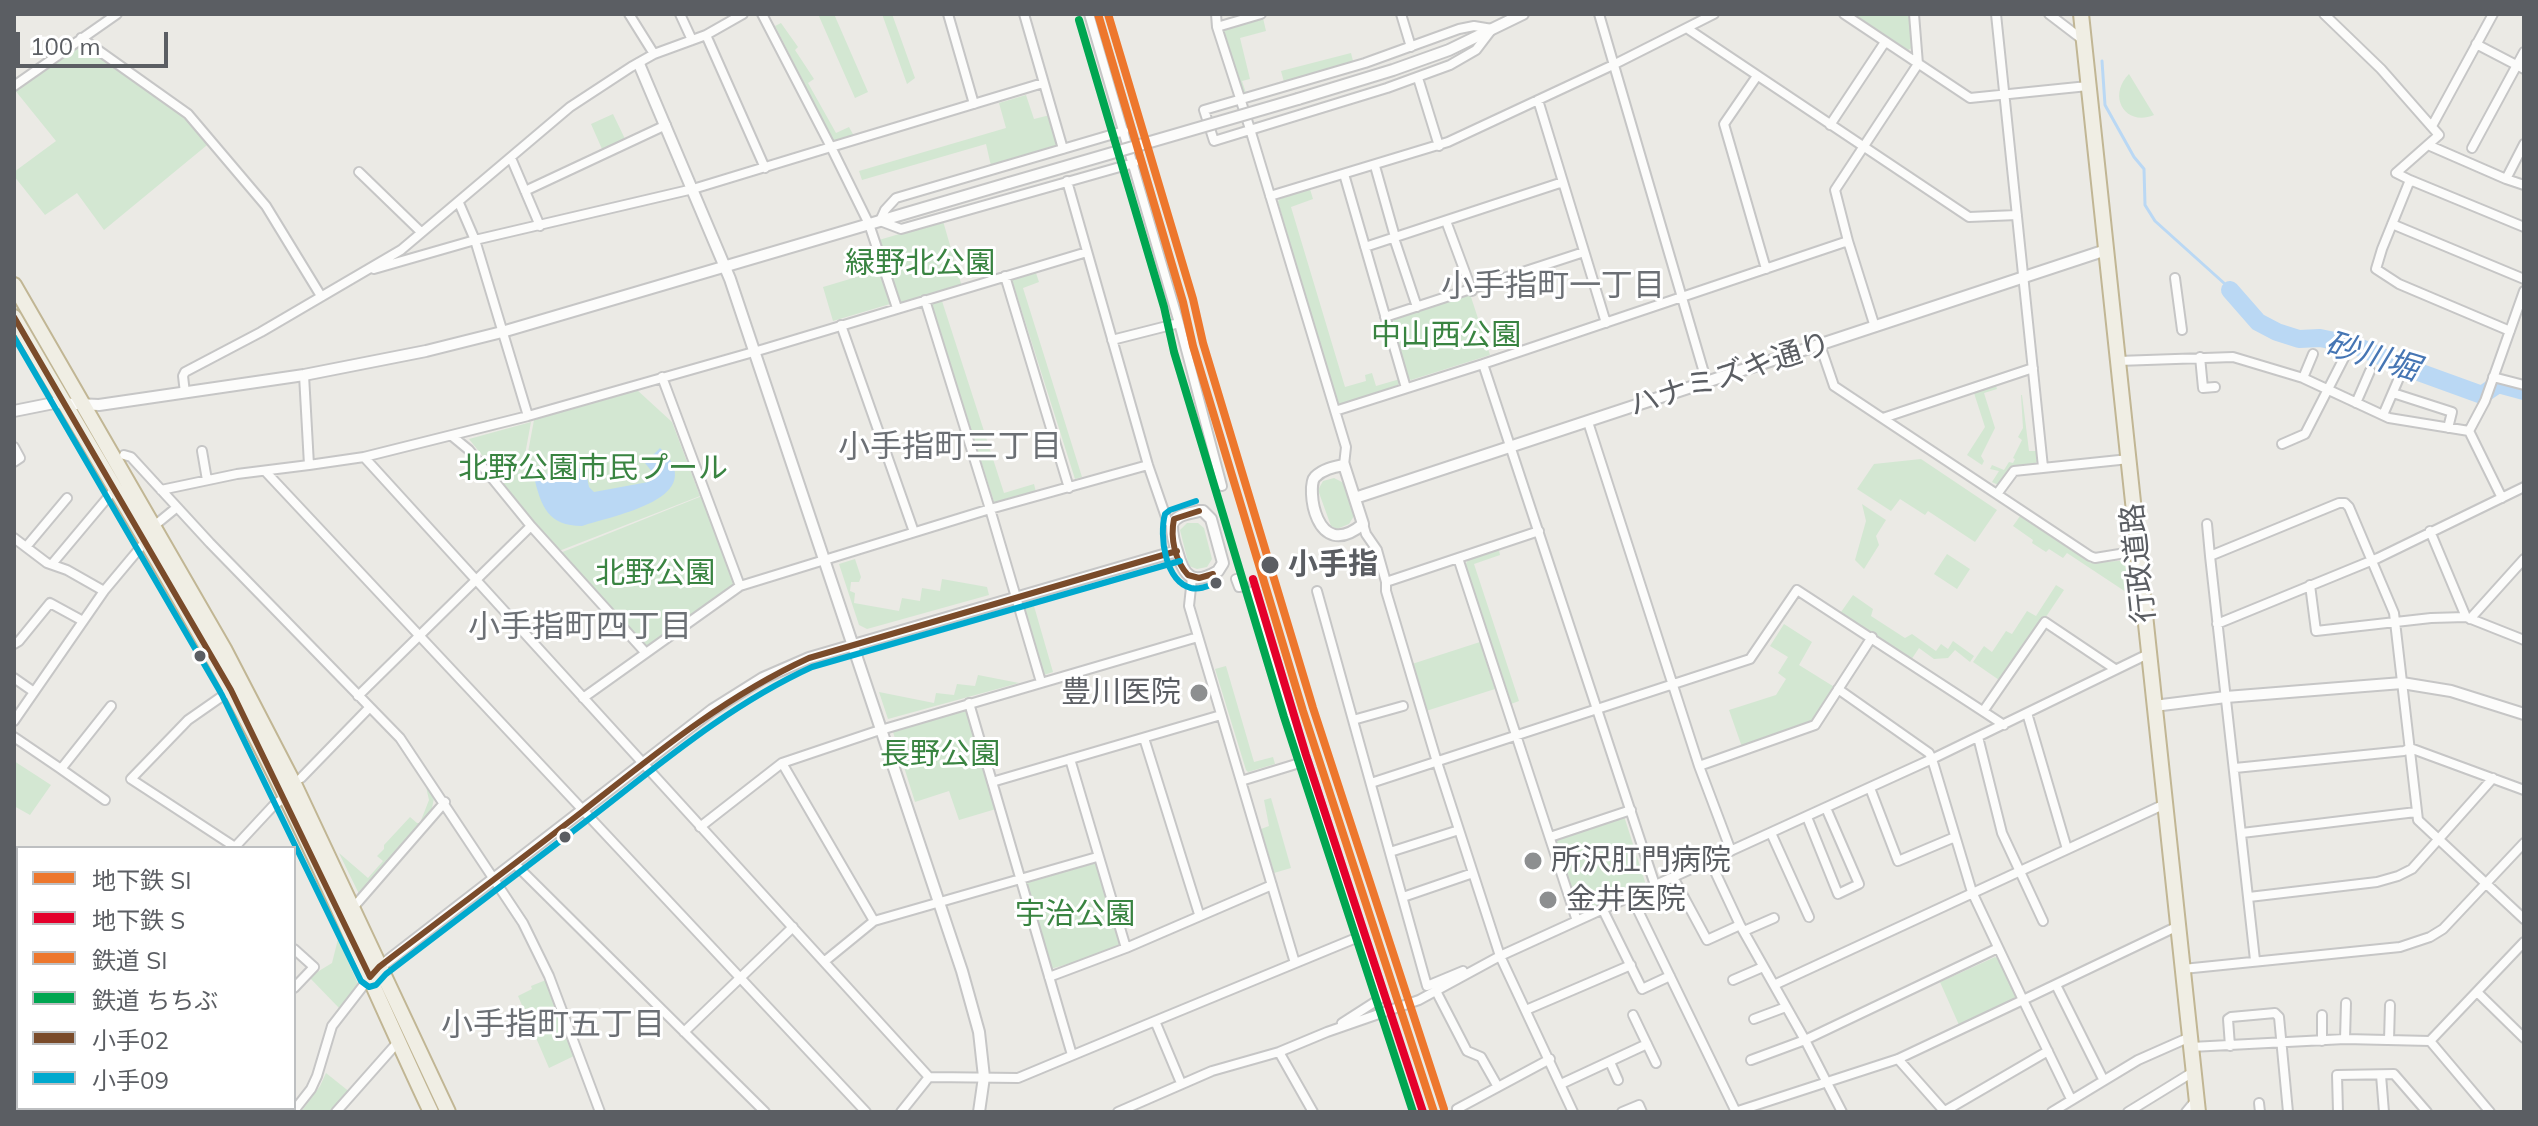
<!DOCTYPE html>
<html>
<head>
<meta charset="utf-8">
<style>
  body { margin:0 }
  #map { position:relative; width:2538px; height:1126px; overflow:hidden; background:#ebeae5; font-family:Mulish,"Noto Sans JP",sans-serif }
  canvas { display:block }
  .frame { position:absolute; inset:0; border:16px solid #5b5e63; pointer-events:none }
  .legend { position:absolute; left:16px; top:846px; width:280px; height:264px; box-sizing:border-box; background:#fff; border:2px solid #bdbfc1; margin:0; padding:10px 14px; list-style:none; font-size:24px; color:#5b5e63 }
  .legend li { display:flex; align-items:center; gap:16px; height:40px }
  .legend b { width:40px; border:2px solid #bdbfc1 }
  .scale { position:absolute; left:16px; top:32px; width:152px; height:36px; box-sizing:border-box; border:4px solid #5b5e63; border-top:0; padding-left:10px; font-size:24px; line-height:28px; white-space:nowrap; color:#5b5e63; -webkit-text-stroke:6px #fff; paint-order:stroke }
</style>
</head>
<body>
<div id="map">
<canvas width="2538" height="1126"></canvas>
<div class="frame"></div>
<ul class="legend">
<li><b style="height:10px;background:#ed772d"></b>地下鉄 SI</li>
<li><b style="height:10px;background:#e4002b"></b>地下鉄 S</li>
<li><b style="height:10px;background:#ed772d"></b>鉄道 SI</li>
<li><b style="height:10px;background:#00a651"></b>鉄道 ちちぶ</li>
<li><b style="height:10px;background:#7a4b2a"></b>小手02</li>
<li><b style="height:10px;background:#00a9ce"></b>小手09</li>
</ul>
<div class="scale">100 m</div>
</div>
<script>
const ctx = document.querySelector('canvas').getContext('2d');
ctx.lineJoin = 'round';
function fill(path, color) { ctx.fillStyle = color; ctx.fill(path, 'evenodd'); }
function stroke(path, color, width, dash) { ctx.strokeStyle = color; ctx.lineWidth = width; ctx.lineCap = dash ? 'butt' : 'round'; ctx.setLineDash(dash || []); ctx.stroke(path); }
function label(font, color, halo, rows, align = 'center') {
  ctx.font = font + ' Mulish,"Noto Sans JP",sans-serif'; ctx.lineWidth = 6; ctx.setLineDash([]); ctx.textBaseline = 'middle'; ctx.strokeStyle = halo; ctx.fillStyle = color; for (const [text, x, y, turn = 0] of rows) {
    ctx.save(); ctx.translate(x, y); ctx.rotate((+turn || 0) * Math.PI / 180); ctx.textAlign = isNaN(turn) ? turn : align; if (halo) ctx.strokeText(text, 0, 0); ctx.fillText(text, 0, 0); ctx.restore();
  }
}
const green = new Path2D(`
  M818 14H834L868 92 855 98Z
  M882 14H892L915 78 907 84Z
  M1852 14H1910L1913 47 1907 51Z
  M1263 18 1266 31 1240 38 1250 79 1242 81 1246 93 1243 91 1223 34 1225 29Z
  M781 23 798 47 795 50 814 79 808 83 836 133 849 127 854 136 834 142 775 26Z
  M80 42 188 114 212 141 104 230 77 193 45 215 14 176V172L56 141 14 89Z
  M1351 53 1353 61 1284 82 1281 71Z
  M2129 74 2154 115C2125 127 2107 96 2129 74Z
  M1026 95 1034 119 1050 115 1058 146 991 166 986 144 862 180 859 171 1006 128 999 103Z
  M613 114 625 139 602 149 591 124Z
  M1310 189 1313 199 1291 207 1345 387 1366 381 1365 375 1372 373 1376 386 1400 379V381L1398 385 1341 405 1336 402 1278 202 1280 197Z
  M943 221 962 287 898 306 879 240Z
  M880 270 890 304 833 321 823 287Z
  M1035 270 1039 282 1023 288 1082 477 1075 479 1011 277Z
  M1470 294 1490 355 1411 380 1408 378 1392 324 1395 318Z
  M942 301 1004 493 1034 484 1036 492 995 505 931 304Z
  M1996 386 1997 389 1984 393 1995 428 1981 456 1984 461 1982 465 1967 455 1985 427 1974 393Z
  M636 389 672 422 700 496 559 551 491 472 526 463 534 420Z
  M2021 395H2022L2029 451H2037L2038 460 2035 464 2012 467 2000 484H1996L1992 482 1999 471 1990 469 1992 465 2004 470 2009 462 2013 463 2015 459 2013 458 2022 440 2018 437 2023 428Z
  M531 422 524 460 492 468 469 439Z
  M1921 459 1997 510 1975 542 1928 511 1925 515 1900 499 1891 511 1857 489 1874 464Z
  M1334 478 1344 483 1354 516 1349 524 1337 529 1331 526 1318 490 1323 481Z
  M702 496 737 585 646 650 560 553Z
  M1862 504 1886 520 1876 536 1879 545 1864 569 1855 560 1866 521Z
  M2020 516 2091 563 2130 560 2132 596 2067 553 2063 558 2049 549 2046 552 2032 543 2033 540 2013 526Z
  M1187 523H1198L1204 528 1212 559 1207 567 1197 569 1189 566 1180 530Z
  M1499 550 1500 555 1474 564 1519 701 1511 704 1465 565 1468 560Z
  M1947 554 1970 569 1957 589 1934 574Z
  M855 559 861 577 859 582H851L850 591 855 593 854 603 899 611 902 598 920 601 922 588 940 591 942 579 987 587 989 595 867 629 859 625 839 564Z
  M2056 585 2064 590 2002 682 1973 662 1984 646 1992 652 2006 631 2012 634 2027 611 2036 616Z
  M1853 595 1873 609 1871 616 1905 638 1912 634 1936 651 1941 644 1948 649 1953 641 1974 656 1970 662 1955 650 1948 658 1934 659 1919 648 1911 660 1841 612Z
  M1034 606 1053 672 1044 675 1024 609Z
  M1784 624 1812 642 1799 665 1836 688 1814 723 1742 747 1729 710 1776 695 1786 679 1778 673 1788 657 1770 646Z
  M1480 642 1495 689 1426 711 1412 664Z
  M1226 666 1254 762 1273 757 1275 764 1248 772 1246 770 1215 669Z
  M978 675 1019 683 888 719 879 692 934 703 936 693 954 695 957 684 975 686Z
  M965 709 996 809 959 820 949 791 915 802 893 732Z
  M14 761 51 785 30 815 14 806Z
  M425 782 434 798 431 813 360 896 339 853 368 878 383 861 377 856 384 849V845L410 817 417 823H420L429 800Z
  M1271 798 1291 868 1274 873 1261 829 1269 826 1264 800Z
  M1624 816 1646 885 1584 913 1579 911 1556 842 1557 838Z
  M1097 859 1126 948 1050 969 1025 882Z
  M338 939 359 986 339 1008 309 977 332 963Z
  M1995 957 1999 959 2017 994 2015 999 1959 1025 1940 982Z
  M546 980 574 1056 549 1068 518 996 532 989 531 986Z
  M326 1073 351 1093 334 1112H301L320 1086Z`);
const water = new Path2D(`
  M660 448C712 498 615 515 582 526 548 526 541 506 534 477L585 467 589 487 594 492 648 482 652 480 653 473 645 463Z`);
const stream = new Path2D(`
  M2102 61 2105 105 2134 157 2144 169 2145 205 2155 221 2225 284`);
const river = new Path2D(`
  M2230 290 2258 322 2277 332 2299 339 2320 338 2354 345 2413 370 2482 395 2498 384 2524 391`);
const minor = new Path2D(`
  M629 14 654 54
  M680 14 692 40
  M948 14 974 104
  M1024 14 1063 149
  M1089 14 1179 323 1222 486
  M1216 14 1217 27 1250 129 1346 447 1344 465
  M1401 14 1411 47
  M1599 14 1707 383
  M1844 14 1970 98 2088 86
  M1996 14 2043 467
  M2049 14 2083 40
  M2324 14 2381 69 2439 135 2396 173 2410 180
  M1474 26 1492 29 1476 50 1450 65 1387 88 1214 141 1204 110 1365 63 1459 29Z
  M1217 27 1261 14
  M1688 29 1969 217 2017 215
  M706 35 765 168
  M81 38 188 114 266 206 321 296
  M2476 44 2524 69
  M1757 76 1724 124 1766 269
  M1418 78 1439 146
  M14 86 117 14
  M1538 100 1606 323
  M1830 125 1885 42
  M2432 126 2493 14
  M1124 131 896 198 885 210 880 221 901 229 1134 163
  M2428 145 2506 179 2524 185
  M2472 148 2524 52
  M511 158 540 226
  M1375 166 1395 237
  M359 172 421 232
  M1344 174 1406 388
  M2506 179 2524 144
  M1067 181 1148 465 1167 520 1172 525
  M525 191 666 125
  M1270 196 1448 142 1613 65 1714 14
  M459 203 475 240 528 416
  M1446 221 1472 291
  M2392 224 2524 279
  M1394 238 1417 307
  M1848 241 1875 327
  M1365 247 1563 182
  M374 269 475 240 693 189 831 147 762 14
  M1005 276 1069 488
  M2175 278 2182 330
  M925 300 990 509 1041 682
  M897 308 869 224 831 147 1043 83
  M1385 317 1584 252
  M841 325 914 532
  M2510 331 2399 284 2376 269 2382 249 2410 180 2524 227
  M1112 340 1179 323
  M1820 345 1834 386 2090 556 2095 558 2138 551
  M2200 357 2203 388 2215 387
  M2118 361 2233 357 2303 378 2389 418 2469 431
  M1483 364 1848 241 1835 190 1918 64 1914 14
  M662 377 740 586
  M2493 377 2524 385
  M2303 378 2313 354
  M185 393 183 376 185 372 261 332 401 250 570 107 631 67 654 54 706 35 743 14
  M2393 393 2452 412 2448 428
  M2356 403 2370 371
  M1335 411 1483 364 1655 885
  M2383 415 2399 378
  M1883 418 2033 368
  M1588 422 1699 766 1731 851
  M2469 431 2485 401 2524 291
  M2469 431 2502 498
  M2282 444 2305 434 2345 356
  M14 447 20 458 14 462
  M202 451 207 480
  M124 455 131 457 210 543 400 738 523 923 549 976 600 1112
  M364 457 929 1077 1018 1078 1155 1021 1181 1083
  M309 465 364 457 528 416 764 349 1087 252
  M265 471 866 1112
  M161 490 237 474 309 465 304 375
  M1997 494 2014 471 2129 459
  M1363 524 1366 534 1377 550 1386 582 1539 531
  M2207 524 2210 556
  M154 526 176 508
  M531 526 645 652
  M2430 531 2466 617 2524 640
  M14 538 47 563 67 570 104 591
  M26 547 67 498
  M1458 558 1577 921
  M52 564 114 490
  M1192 578 1189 606 1295 963
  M1236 579 1239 587 1244 586
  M1386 582V591L1437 762 1500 956 1573 1112
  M2310 585 2316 631 2431 618 2466 617
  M1253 591 1304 762
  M1317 591 1427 986 1463 971
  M2470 619 2524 559
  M2217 624 2378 558 2524 487
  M14 644 19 641 50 603 83 621
  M14 678 34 692
  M1838 689 1929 753 1932 759 2148 654
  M231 690 188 720 131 779 235 847
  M358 696 531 526 469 450 452 436
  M583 698 740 586 990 509 1148 465
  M969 703 1072 1055
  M1984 710 2045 622 2115 669
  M2027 713 2067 849
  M1353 720 1403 706
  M14 721 104 591 145 542
  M14 737 61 769
  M1978 737 2002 833 2043 921
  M1144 738 1199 914
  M1070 759 1126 948
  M782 763 874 921
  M1699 766 1815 725 1872 637
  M2235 768 2404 751 2410 748 2524 790
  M301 778 369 708
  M1241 781 1306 761 1381 998 1342 1023
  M992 782 1221 715
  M1371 783 1750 659 1797 590 2004 725
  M1870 788 1898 861 1955 837
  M105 800 61 769 111 706
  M1807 817 1838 894 1859 884 1826 808
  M700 827 782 763 874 732 1198 637
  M1771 833 1809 917
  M2242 833 2416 812
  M1550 837 1631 810
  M234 848 273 806 285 797
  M1390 852 1459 830
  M1710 861 1740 925 1805 1040 1842 1112
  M515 864 765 1112
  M1673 877 1707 940 1740 925
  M1631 896 1736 1112
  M1403 897 1473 873
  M2249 897 2377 882 2398 876 2412 869 2493 778
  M352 909 445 802
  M1603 910 1642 989 1670 976
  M1744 931 1774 918
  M294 949 314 967 294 988
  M14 959 18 961
  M2255 960 2210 556 2339 503H2345L2349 507 2394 613 2418 820 2524 919
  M825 961 874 921 1097 857
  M2183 969 2400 947 2430 937 2443 929 2524 843
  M1049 977 1126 948 1272 885
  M1733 980 1763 967
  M1774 985 2165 804
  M2056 985 2103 1079
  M1436 991 1467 1051 1481 1057 1498 1087
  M2477 992 2524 1038
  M1526 1010 1631 965
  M1633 1015 1656 1063
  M2322 1015V1041
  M1754 1019 1786 1007
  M14 1020 18 1022
  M1155 1021 1361 936
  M684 1032 793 927
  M2345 1039 2346 1003
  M2389 1040 2390 1005
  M2430 1041 2490 1112
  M2230 1046 2228 1019 2231 1017 2275 1013 2279 1017 2288 1112
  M2191 1047 2345 1039 2430 1041 2524 942
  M1279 1052 1313 1112
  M1898 1059 1945 1112
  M1751 1060 1805 1040 1998 948
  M1610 1062 1618 1080
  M2381 1075 2384 1112
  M1561 1084 1647 1044
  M2259 1103 2260 1112
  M14 1107 18 1099
  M264 1108 269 1112
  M1945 1111 2048 1051
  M195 1112 198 1108
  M293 1112 311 1089 317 1076 332 1026 370 977
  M336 1112 398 1042
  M901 1112 929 1077
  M1118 1112 1212 1071 1279 1052 1327 1032 1419 1000 1500 956 1932 759 1972 892 2023 1000 2178 926
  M1458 1112 1457 1109 1550 1059
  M1622 1112 1639 1105 1642 1112
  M1735 1112 1898 1059 2023 1000 2071 1099
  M2052 1112 2138 1060 2190 1037
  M2128 1112 2193 1072
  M2186 1112 2196 1100
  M2338 1112 2337 1075 2394 1074 2427 1112`);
const tertiary = new Path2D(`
  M639 64 730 279 962 971 979 1032 984 1077 979 1112
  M1298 99 1393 70 1449 50 1523 14
  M14 411 54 403 99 405 304 375 426 351 502 332 1009 183
  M1344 465 1363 524C1315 564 1306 486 1315 477 1323 469 1334 467 1344 465Z
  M1355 498 2106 250
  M1199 511H1203L1211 519 1223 563 1218 571C1192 586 1184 577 1177 551 1174 543 1172 534 1172 525 1176 514 1189 514 1199 511Z
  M2154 706 2226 697 2402 683 2451 691 2524 714
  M376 970 712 710 763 678 809 658 1177 551`);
const trunk = new Path2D(`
  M2081 14 2198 1112
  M14 285 224 649 295 786 448 1112
  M14 317C97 460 186 602 262 749 323 868 374 991 431 1112`);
const tertiaryBridge = new Path2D(`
  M1009 183 1298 99`);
const bus1 = new Path2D(`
  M14 317 231 690 370 977 379 967C447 915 515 864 583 811 655 754 724 697 809 658L1177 551
  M1199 511 1174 519C1170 538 1175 561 1188 575L1199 578 1213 574`);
const bus2 = new Path2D(`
  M14 337 222 695 361 981 369 987 376 985 386 974C452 923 519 873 585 822 659 765 727 706 812 667L1180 561
  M1196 501 1170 510 1165 514C1159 536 1165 581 1191 588 1200 590 1208 586 1216 583`);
const rail1 = new Path2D(`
  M1108 14 1193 299 1203 343 1313 708 1444 1109`);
const rail2 = new Path2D(`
  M1079 20 1164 307 1174 352 1284 717 1413 1112`);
const metro1 = new Path2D(`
  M1098 14 1183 302 1193 346 1303 711 1434 1112`);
const metro2 = new Path2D(`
  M1253 579 1306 755 1423 1112`);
const markers = [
  [1270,565,10,"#5b5e63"],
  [1216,583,7,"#5b5e63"],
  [200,656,7,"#5b5e63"],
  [1199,693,10,"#8d8f90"],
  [565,837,7,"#5b5e63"],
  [1533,861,10,"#8d8f90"],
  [1548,900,10,"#8d8f90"]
];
const parkNames = [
  ["緑野北公園",920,264],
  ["中山西公園",1446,336],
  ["北野公園市民プール",593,469],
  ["北野公園",655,574],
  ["長野公園",940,755],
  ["宇治公園",1075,915]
];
const streetNames = [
  ["ハナミズキ通り",1730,375,-18],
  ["行政道路",2139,563,-96]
];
const stopNames = [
  ["小手指",1288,565]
];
const poiNames = [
  ["豊川医院",1181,693,"right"],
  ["所沢肛門病院",1551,861],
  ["金井医院",1566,900]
];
const neighbourhoodNames = [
  ["小手指町一丁目",1553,286],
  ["小手指町三丁目",950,447],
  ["小手指町四丁目",580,627],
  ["小手指町五丁目",553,1025]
];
const waterNames = [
  ["砂川堀",2372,357,17]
];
fill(green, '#d3e7d2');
fill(water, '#bad8f4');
stroke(stream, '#bad8f4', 3);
stroke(river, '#bad8f4', 18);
stroke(minor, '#c6c6c6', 12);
stroke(tertiary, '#c6c6c6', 14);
stroke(trunk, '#c1b694', 18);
stroke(minor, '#fcfcfb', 8);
stroke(tertiary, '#fcfcfb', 10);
stroke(trunk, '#f0eee4', 14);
stroke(tertiaryBridge, '#c6c6c6', 14, []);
stroke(tertiaryBridge, '#fcfcfb', 10);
stroke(bus1, '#7a4b2a', 6);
stroke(bus2, '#00a9ce', 6);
stroke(rail1, '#ed772d', 8);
stroke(rail2, '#00a651', 8);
stroke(metro1, '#ed772d', 8);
stroke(metro2, '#e4002b', 8);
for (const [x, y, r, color] of markers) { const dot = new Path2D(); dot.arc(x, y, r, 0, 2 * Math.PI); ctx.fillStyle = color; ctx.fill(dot); stroke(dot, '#fff', 3); }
label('30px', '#398441', '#fff', parkNames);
label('30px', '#5b5e63', '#fff', streetNames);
label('bold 30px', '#5b5e63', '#fff', stopNames, 'left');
label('30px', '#5b5e63', '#fff', poiNames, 'left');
label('32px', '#6c7075', '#fff', neighbourhoodNames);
label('italic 32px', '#4676b4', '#fff', waterNames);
</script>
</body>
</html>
